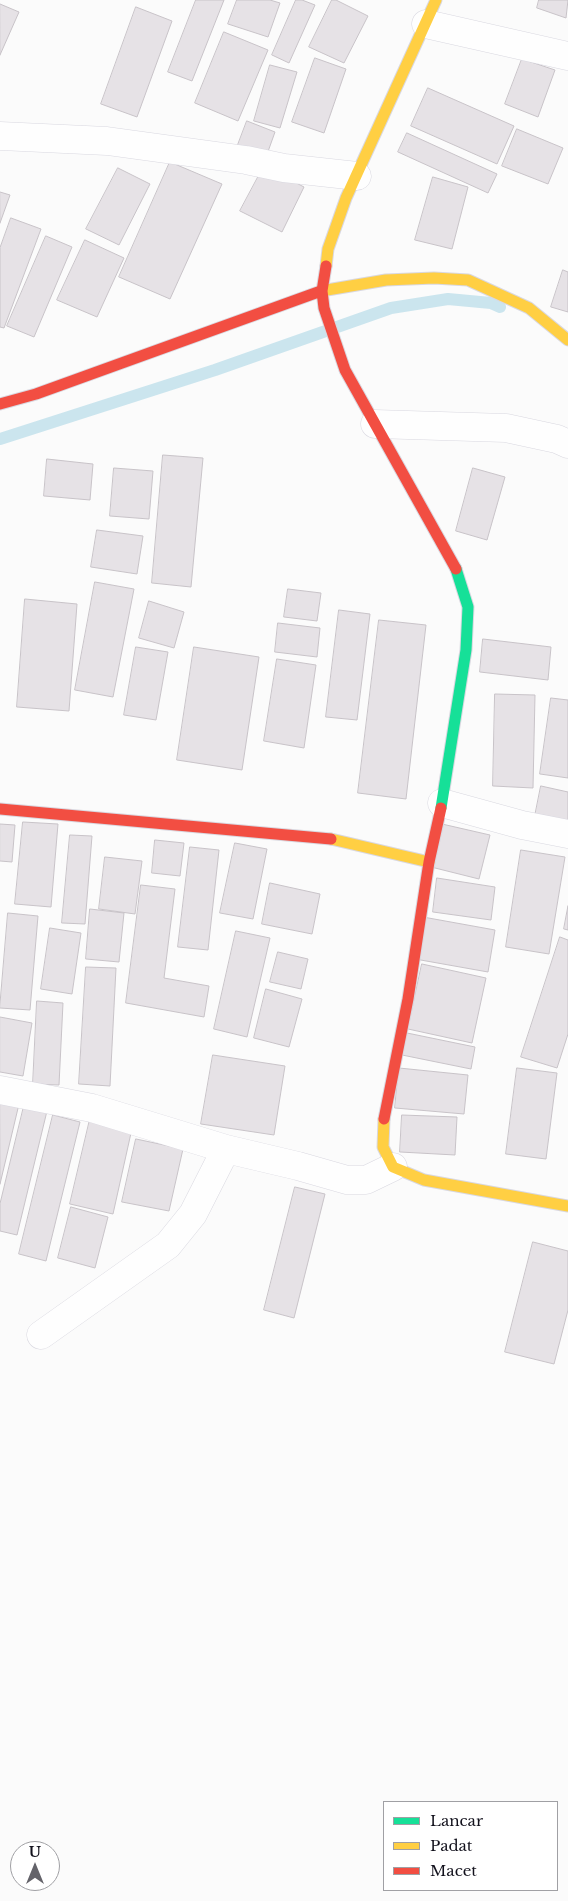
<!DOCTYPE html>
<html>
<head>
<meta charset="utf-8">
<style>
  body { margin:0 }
  #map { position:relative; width:568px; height:1901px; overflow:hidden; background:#fbfbfb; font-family:"Libre Baskerville",serif }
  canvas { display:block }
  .legend { position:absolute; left:383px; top:1801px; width:175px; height:90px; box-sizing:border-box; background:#fff; border:1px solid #a0a0a4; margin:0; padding:6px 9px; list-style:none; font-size:15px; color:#12111c }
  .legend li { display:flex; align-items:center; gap:10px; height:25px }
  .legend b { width:25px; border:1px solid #a0a0a4 }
  .north { position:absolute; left:10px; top:1841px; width:50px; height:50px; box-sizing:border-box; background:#fff; border:1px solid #a0a0a4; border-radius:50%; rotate:0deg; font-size:14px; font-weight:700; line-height:20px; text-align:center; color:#12111c }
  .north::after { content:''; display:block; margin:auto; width:18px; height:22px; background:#64636a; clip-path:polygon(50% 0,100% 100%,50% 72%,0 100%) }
</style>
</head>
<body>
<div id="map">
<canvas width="568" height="1901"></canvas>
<ul class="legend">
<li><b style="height:6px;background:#16e098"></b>Lancar</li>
<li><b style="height:6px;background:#ffcf43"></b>Padat</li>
<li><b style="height:6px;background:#f24e42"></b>Macet</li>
</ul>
<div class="north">U</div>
</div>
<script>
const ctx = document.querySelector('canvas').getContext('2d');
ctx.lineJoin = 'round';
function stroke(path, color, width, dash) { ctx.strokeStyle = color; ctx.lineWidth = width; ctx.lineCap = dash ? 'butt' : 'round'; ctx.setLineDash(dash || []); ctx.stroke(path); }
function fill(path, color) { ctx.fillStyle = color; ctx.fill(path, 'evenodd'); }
const stream = new Path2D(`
  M0 439 215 370 391 308 448 299 491 303 500 307`);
const building = new Path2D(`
  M196 0H224L192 81 168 72Z
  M237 0H270L280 3 268 37 228 24Z
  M296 0H302L315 5 289 63 272 55Z
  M332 0H336L368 16 344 63 309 47Z
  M539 0H568L566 18 537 8Z
  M0 4 19 12 0 55Z
  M136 7 172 21 137 117 101 104Z
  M224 32 268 50 238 121 195 103Z
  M315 58 346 69 324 133 292 122Z
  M522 59 555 70 538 117 505 104Z
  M270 65 297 72 280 128 254 121Z
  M428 88 514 126 497 164 411 126Z
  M247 121 275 132 265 160 236 150Z
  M517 129 563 148 548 184 502 166Z
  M407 133 497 174 488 193 398 152Z
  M170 162 222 184 170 299 119 277Z
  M264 166 304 187 282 232 240 211Z
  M118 168 150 184 119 245 86 229Z
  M433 177 468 187 452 249 415 240Z
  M0 192 10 195 0 223Z
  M11 218 41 229 4 328 0 327V248Z
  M46 236 72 247 34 337 7 326Z
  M85 240 124 258 97 317 57 300Z
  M563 270 568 272V312L551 307Z
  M163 455 203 458 191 587 152 583Z
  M47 459 93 464 90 500 44 496Z
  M114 468 153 471 149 519 110 516Z
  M473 468 505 477 487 540 456 531Z
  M97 530 143 536 137 574 91 567Z
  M95 582 134 589 113 697 75 690Z
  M288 589 321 593 317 621 284 617Z
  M25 599 77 604 69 711 17 707Z
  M149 601 184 612 174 648 139 638Z
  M339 610 370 614 357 720 326 717Z
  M379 620 426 625 406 799 358 793Z
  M278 623 320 628 317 657 275 652Z
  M483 639 551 647 548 680 480 672Z
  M136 647 168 652 156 720 124 715Z
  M194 647 259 657 242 770 177 760Z
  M277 659 316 665 304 748 264 741Z
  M495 694 535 695 533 788 493 786Z
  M551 698 568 700V778L540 774Z
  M541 786 568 792V828L534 821Z
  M23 822 58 824 51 907 15 904Z
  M0 824 15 825 12 862 0 861Z
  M442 824 490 835 479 879 431 867Z
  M70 835 92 836 85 924 62 923Z
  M155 840 184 843 180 876 152 873Z
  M235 843 267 849 253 919 220 913Z
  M190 847 219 850 208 950 178 947Z
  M521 850 565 857 549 954 506 947Z
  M105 857 142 861 135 914 99 909Z
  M437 878 495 887 491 920 433 912Z
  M270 883 320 894 312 934 262 924Z
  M141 885 175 889 164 978 209 986 204 1017 126 1003Z
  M568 906V930L564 929Z
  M90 909 124 913 119 962 86 959Z
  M8 913 38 916 30 1010 0 1008Z
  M423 917 495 930 488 972 415 959Z
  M50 928 81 933 72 994 41 989Z
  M236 931 270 938 247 1037 214 1029Z
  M560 937 568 940V1034L557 1068 521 1057Z
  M278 952 308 959 301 989 270 982Z
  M422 964 486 978 472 1043 408 1029Z
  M86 967 116 968 110 1086 79 1084Z
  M266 989 302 999 289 1047 254 1038Z
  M37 1001 63 1003 59 1085 33 1084Z
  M0 1017 32 1023 23 1076 0 1072Z
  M407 1033 475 1047 471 1069 402 1055Z
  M213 1055 285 1066 274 1135 201 1124Z
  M399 1068 468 1075 464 1114 395 1108Z
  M517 1068 557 1073 546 1159 506 1154Z
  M0 1099 19 1104 0 1184Z
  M24 1106 47 1111 17 1235 0 1231V1204Z
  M53 1115 80 1122 46 1261 19 1254Z
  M91 1115 133 1124 113 1214 70 1204Z
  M402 1115 457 1117 455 1155 400 1152Z
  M136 1139 183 1149 169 1211 122 1202Z
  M295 1187 325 1194 294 1318 264 1310Z
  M71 1207 108 1217 95 1268 58 1258Z
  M533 1242 568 1251V1310L554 1364 505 1352Z`);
const street = new Path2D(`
  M426 24 568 56
  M0 136 107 141 246 160 284 168 357 176
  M375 424 506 428 557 439 568 444
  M442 803 522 825 568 834
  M0 1090 92 1108 226 1149 298 1166 347 1180H366L393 1167
  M41 1335 168 1245 193 1214 226 1149`);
const fast = new Path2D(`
  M441 808 466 650 468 607 456 569`);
const slow = new Path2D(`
  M326 266 328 249 346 198 436 0
  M321 291 386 280 434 278 468 280 529 308 568 340
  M331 839 429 862
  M384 1119 383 1147 393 1167 424 1180 568 1206`);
const jam = new Path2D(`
  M326 266 322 291 324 308 345 370 456 569
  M0 404 36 394 321 291
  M0 809 331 839
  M384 1119 408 999 429 862 441 808`);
stroke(stream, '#cbe5ee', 12);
fill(building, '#e6e2e6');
stroke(building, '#c8c3c8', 1);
stroke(street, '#d9d8e0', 29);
stroke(fast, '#d9d8e0', 13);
stroke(slow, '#d9d8e0', 13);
stroke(jam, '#d9d8e0', 13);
stroke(street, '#fefefe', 28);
stroke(fast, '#16e098', 11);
stroke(slow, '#ffcf43', 11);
stroke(jam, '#f24e42', 11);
</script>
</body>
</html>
